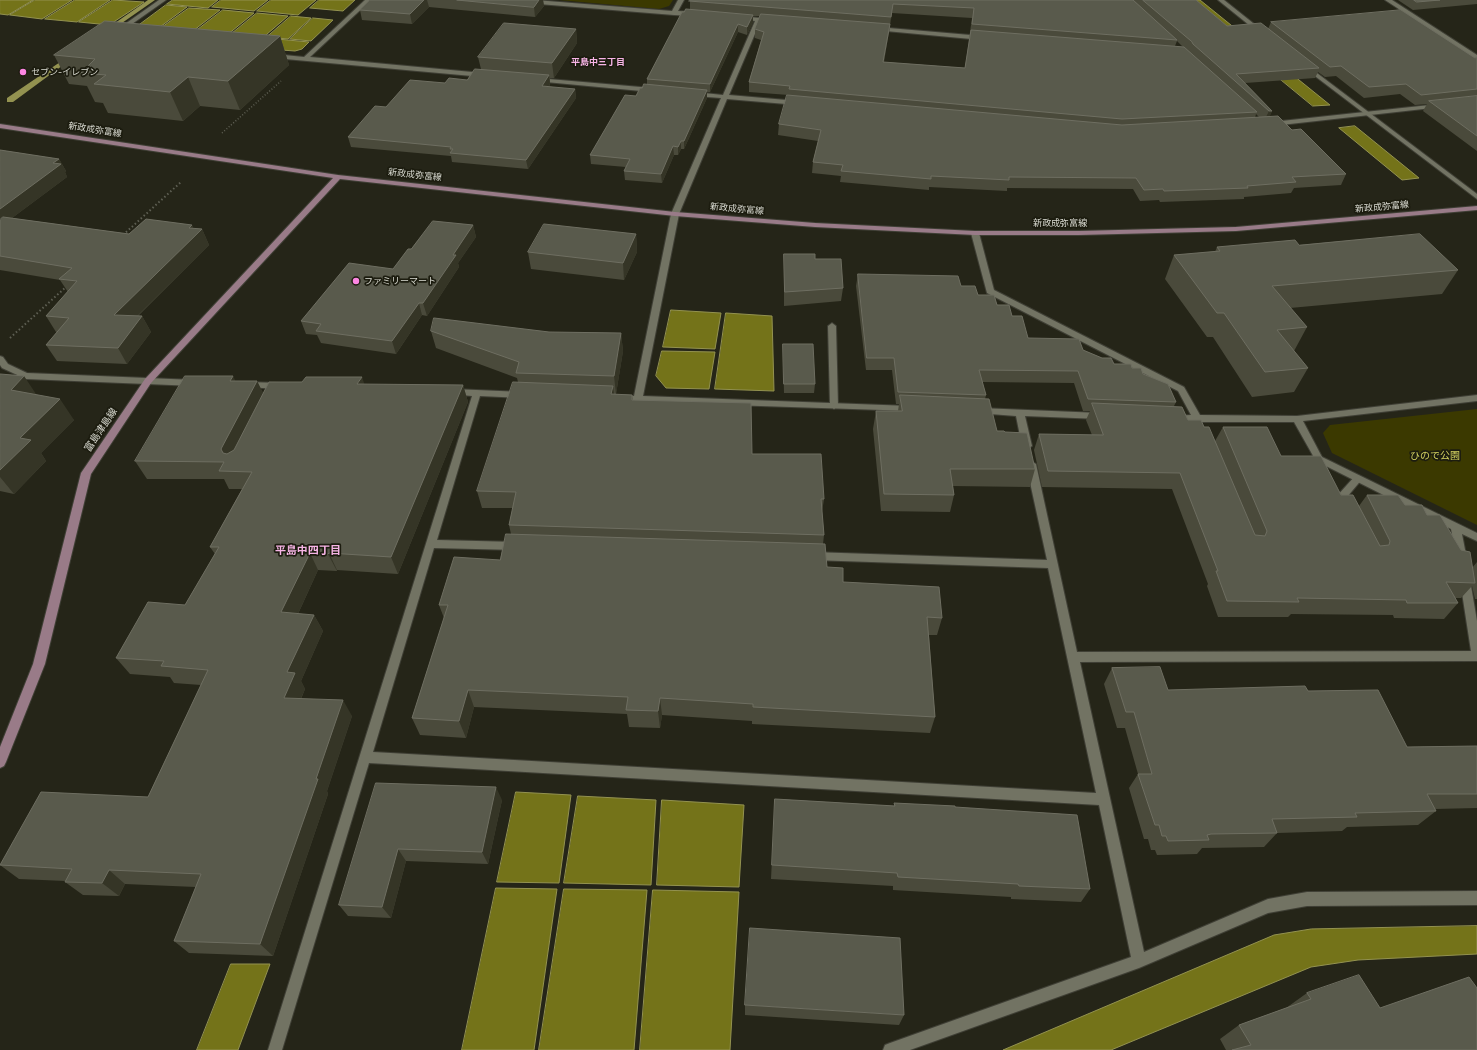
<!DOCTYPE html>
<html>
<head>
<meta charset="utf-8">
<style>
  body { margin:0 }
  canvas { display:block; background:#252518 }
</style>
</head>
<body>
<canvas width="1477" height="1050"></canvas>
<script>
const ctx = document.querySelector('canvas').getContext('2d');
ctx.lineJoin = 'round';
function fill(path, color) { ctx.fillStyle = color; ctx.fill(path, 'evenodd'); }
function stroke(path, color, width, dash) { ctx.strokeStyle = color; ctx.lineWidth = width; ctx.lineCap = dash ? 'butt' : 'round'; ctx.setLineDash(dash || []); ctx.stroke(path); }
function label(font, color, halo, rows, align = 'center') {
  ctx.font = font + ' Inter,"Noto Sans JP",sans-serif'; ctx.lineWidth = 3.5; ctx.setLineDash([]); ctx.textBaseline = 'middle'; ctx.strokeStyle = halo; ctx.fillStyle = color; for (const [text, x, y, turn = 0] of rows) {
    ctx.save(); ctx.translate(x, y); ctx.rotate((+turn || 0) * Math.PI / 180); ctx.textAlign = isNaN(turn) ? turn : align; if (halo) ctx.strokeText(text, 0, 0); ctx.fillText(text, 0, 0); ctx.restore();
  }
}
const green = new Path2D(`
  M559 0H673L669 6 659 9Z
  M1477 409V525L1332 453 1323 433 1330 425Z`);
const water = new Path2D(`
  M0 0H33L8 15 0 14Z
  M35 0H72L42 19 10 15Z
  M75 0H110L77 22 45 19Z
  M113 0 144 2 109 25 79 22Z
  M173 0H218L208 8 167 4Z
  M221 0H268L254 11 212 7Z
  M271 0H316L298 15 257 11Z
  M319 0H355L343 11 310 8Z
  M1184 0H1200L1330 105 1313 106Z
  M166 5 187 7 145 38 127 34Z
  M189 8 220 10 180 41 147 38Z
  M223 10 254 13 216 44 183 41Z
  M257 13 288 16 252 47 219 44Z
  M291 16 311 18 288 39 267 37Z
  M313 18 333 20 311 41 290 39Z
  M266 38 309 42 302 49 295 51 254 48Z
  M1355 126 1419 178 1402 180 1339 128Z
  M671 310 721 313 715 349 663 347Z
  M726 313 772 316 774 391 715 389Z
  M662 351 715 352 709 389 666 388 656 376Z
  M516 792 571 795 559 883 497 882Z
  M578 796 656 800 651 885 564 883Z
  M662 800 744 805 739 887 657 885Z
  M496 888 557 889 534 1050H462Z
  M564 889 647 890 634 1050H539Z
  M653 890 739 892 730 1050H640Z
  M1477 926V954L1358 960 1311 967 1111 1050H1003L1274 935 1311 929Z
  M231 964H270L238 1050H197Z`);
const stream = new Path2D(`
  M148 0H155L109 32H105V30Z
  M72 54 76 56 74 57 13 102H7V98Z`);
const pathFar1 = new Path2D(`
  M222 133 281 81`);
const path = new Path2D(`
  M123 235 181 182
  M10 338 67 286`);
const service = new Path2D(`
  M832 323 836 326 838 406 834 409 830 406 828 326Z
  M1358 475 1363 478 1347 497 1353 507 1351 510H1345L1337 496 1355 476Z`);
const minor = new Path2D(`
  M159 0H166L122 31H118V29Z
  M365 0H371L310 57 483 73 486 75 483 77 274 58 271 56 274 54 304 57Z
  M511 0H535L672 11 678 0H684L678 11 693 12 696 14 693 16 674 15 514 2Z
  M1385 0H1392L1477 55V60Z
  M739 16 771 19 774 21 771 23 760 22 729 95 798 101 801 103 798 105 727 99 679 214 643 396 910 406 914 409 913 411 638 402 621 401 617 398 621 395 634 396 671 214 721 98 694 96 691 94 694 92 723 95 755 21 737 19 736 18Z
  M877 27 982 36 985 38 982 40 875 30V28Z
  M537 78 652 88 655 90 652 92 535 81V79Z
  M1439 104 1441 105V107L1272 126 1269 124 1272 122Z
  M972 231H978L979 233 994 290 1184 387 1200 415 1297 416 1477 395V401L1303 421 1322 457 1477 533V541L1462 534 1467 560 1466 563H1458L1457 560 1451 529 1316 461 1294 422H1198L1171 420 1169 418 1171 416 1191 415 1178 391 987 293 971 233Z
  M0 356 3 357 8 364 27 373 195 380 199 383 195 386 26 379 2 368 0 365Z
  M247 382 281 383 285 386 281 389 244 387 243 385 244 383Z
  M453 389 523 392 527 395 523 398 480 396 437 540 517 542 521 543 522 546 521 549 517 550 434 548 373 752 1096 793 1048 568 812 560 808 559 807 556 808 553 812 552 1047 560 1026 464 1031 461 1036 464 1077 652 1471 651 1460 580 1461 577 1465 576 1469 577 1470 580 1477 621V661L1080 662 1144 952 1268 899 1307 892 1477 891V905L1307 906 1268 913 1139 968 910 1050H883L885 1045 890 1043 1131 957 1099 805 369 763 282 1050H268L472 396 450 394 449 392 450 390Z
  M980 408 1100 413 1105 416 1100 419 1025 416 1032 446 1027 449 1022 446 1016 416 977 413 975 411 977 409Z`);
const tertiary = new Path2D(`
  M1218 0H1224L1263 31V33H1259Z
  M1305 64 1477 194V199L1303 67 1302 66Z`);
const secondary = new Path2D(`
  M0 124 338 175 675 212 815 223 975 231H1079L1236 227 1477 206V210L1236 231 1079 235H975L815 227 675 216 340 179 151 383 91 474 45 664 6 762 4 766 0 768V747L33 664 81 473 145 379 333 178 0 128Z`);
const wall = new Path2D(`
  M370 0H543L544 6 535 17 429 7 412 24 362 20 360 10Z
  M690 0H1196L1227 26 1268 29 1271 22 1475 58 1477 57V151L1423 111 1427 104 1415 105 1400 94 1364 98 1336 76 1325 77 1318 72 1315 78 1245 83 1272 111 1269 117 1292 130 1346 174 1341 185 1294 188 1291 193 1244 197V199L1160 202 1159 200 1140 201 1133 189 1007 188V191L929 187V190L840 182 841 176 812 173 813 162 818 141 778 135 779 124 789 95 749 92V82L761 40 755 38V29L760 16H753V22L747 35 738 32 710 92H707V98L684 149H681L678 155H674L662 183 625 180 624 171 626 167 591 164 590 155 642 88 647 85V79L684 12 690 10ZM892 13 972 18 965 68 884 62ZM1177 41 1183 47 1175 46ZM1256 114 1259 117H1260L1255 118Z
  M1398 0H1477V4L1413 10Z
  M576 29 577 43 554 78H550V84L549 87 575 89 576 98 528 169 452 162 451 156 351 147 348 137 386 107 445 83 467 80 481 69 478 57Z
  M280 36 289 65 240 110 200 106 183 121 108 113 103 103 95 102 87 86 69 84 54 55Z
  M0 150 59 159 66 171 65 172 67 177 12 218 129 234 192 225 193 228 202 229 209 245 138 316H142L151 332 127 364 57 361 46 345 57 332H56L46 316 68 292 60 280 0 270Z
  M473 225 476 237 458 263 459 267 427 316 422 315 396 354 321 343 317 335 306 334 301 321 393 269 411 249Z
  M636 234 637 252 624 280 531 269 528 252Z
  M1299 245 1458 270 1442 294 1290 308 1307 327 1294 351 1308 368 1294 392 1252 397 1213 337H1207L1165 279 1174 255 1215 252 1217 247Z
  M784 254 815 259 843 288 841 301 784 306Z
  M858 274 961 286 997 305 1012 316 1028 338 1083 350 1114 364 1132 368 1143 374 1176 402 1174 406 1188 420 1204 427 1215 441 1223 427 1281 456 1359 506 1367 495 1405 505 1427 515 1461 550 1472 568 1477 562V599H1475L1472 586 1461 598H1455L1458 603 1444 619 1394 618 1393 615 1291 614 1288 617H1218L1207 586 1208 584 1172 489 1042 487 1034 450 1039 434 1092 435 1086 420 1090 411H1083L1074 383 982 382 986 395 985 399 997 431 1005 432 1035 469 1030 487 953 486 954 495 950 512 881 511 873 429 876 411H898L899 404H896L892 370H866L856 286Z
  M431 331 621 333 623 351 616 394H614L632 395 633 400 752 454 824 499 822 512 824 535 823 544 827 567 843 582 942 618 937 635H929L935 717 930 733 752 724V721L662 715 660 728 629 727 627 714 474 707 466 738 420 735 412 718 444 618 439 605 500 560 511 534 509 525 513 508H482L477 491 518 382 517 378 436 348Z
  M783 344 815 384 814 393H784Z
  M0 374 37 395 74 420 41 453 46 461 14 494 0 491Z
  M235 381H257L263 393 364 384 463 385 468 402 398 574 337 570V571L318 570 298 614 314 615 323 631 301 681 305 689 301 699 352 716 327 791 328 794 273 956 189 953 174 941 196 887 125 884 119 896 83 895 65 882 66 881 19 879 0 865 148 797 201 685 174 683 170 677 130 674 116 658 185 605 215 554 210 547 242 489H229L224 479H147L135 461Z
  M1112 668 1168 690 1308 691 1407 747 1477 746V808L1434 809 1436 811 1418 825 1347 827 1342 831 1277 833 1264 847 1202 848 1197 854 1157 855 1155 850H1151L1148 839H1144L1129 788 1138 774 1125 728H1117L1104 684Z
  M376 783 502 800 488 864 406 861 391 918 348 916 339 905Z
  M775 799 894 806V803L955 807 1090 889 1081 902 1011 899V897L893 890V886L771 879Z
  M1307 993 1380 1008 1477 1050H1226L1220 1039 1239 1025 1286 1008Z
  M745 1005 904 1015 899 1025 745 1015Z`);
const shadedWall = new Path2D(`
  M424 0H427L429 7 412 24 410 14Z
  M539 0H543L544 6 535 17 534 7Z
  M893 4 892 13 890 27 891 17Z
  M753 15V22L747 35V27Z
  M738 24V32L710 92V84Z
  M890 24 889 33 882 71 883 62Z
  M576 29 577 43 554 78 552 63Z
  M280 36 289 65 240 110 228 81Z
  M549 75 550 84 543 95 542 86Z
  M188 77 200 106 183 121 170 92Z
  M575 89 576 98 528 169 526 160Z
  M707 90V98L684 149V141Z
  M1269 111H1272L1268 121H1264Z
  M681 141V149L678 155V147Z
  M673 146 674 155 662 183 661 174Z
  M59 159 66 171 65 172 67 177 0 227V209L53 163Z
  M192 225 196 234 202 229 209 245 123 330 114 315Z
  M473 225 476 237 458 263 459 267 427 316 423 303 453 255Z
  M636 234 637 252 624 280 623 263Z
  M419 303 422 315 396 354 392 341Z
  M142 316 151 332 127 364 118 348Z
  M621 333 623 351 616 394 614 376Z
  M24 376 38 397 11 390Z
  M233 376 242 394 230 381Z
  M362 377 368 395 357 384Z
  M257 381 266 399 231 466 221 449Z
  M463 385 468 402 398 574 391 557Z
  M613 386 615 403 611 394Z
  M60 399 74 420 41 453 46 461 14 494 0 477V470L20 438Z
  M310 553 318 570 291 629 281 612Z
  M329 553 337 570V571L328 554Z
  M314 615 323 631 301 681 305 689 294 714 284 698 287 672Z
  M468 690 474 707 466 738 459 721Z
  M660 698 662 715 660 728 658 711Z
  M343 700 352 716 327 791 328 794 273 956 260 944Z
  M496 787 502 800 488 864 482 852Z
  M398 849 406 861 391 918 382 907Z
  M109 870 125 884 119 896 102 883Z`);
const building = new Path2D(`
  M370 0H424L410 14 360 10Z
  M457 0H539L534 7Z
  M690 0H1133L1177 40 972 24 974 8 893 4 891 17 689 1Z
  M1143 0H1196L1227 26 1261 23 1319 68 1236 74 1272 111H1269L1193 44 1192 42Z
  M1414 0H1440L1417 2Z
  M686 9 753 15 747 27 738 24 710 84 647 79 682 12H684Z
  M1401 10 1475 58 1477 57V89L1421 95 1406 84 1369 87 1341 66 1330 67 1271 22Z
  M761 14 890 24 883 62 965 68 971 30 1184 47 1257 112 1122 119 789 89 790 86 749 82 764 32 755 29Z
  M105 21 280 36 228 81 188 77 170 92 94 84 106 75 81 73 95 59 54 55Z
  M504 23 576 29 552 63 478 57Z
  M475 69 549 75 542 86 575 89 526 160 450 153 453 149H450L451 147 348 137 375 106 386 107 410 80 445 83 449 78 467 80Z
  M644 84 707 90 684 141H681L678 147 673 146 661 174 624 171 630 159 590 155 625 95 636 96 640 88H642Z
  M787 95 1122 125 1278 116 1292 130 1301 129 1346 174 1292 177 1296 182 1247 186 1248 188 1164 191 1163 189 1144 190 1136 178 1009 177V180L931 176V179L841 171 843 165 813 162 821 130 779 124Z
  M1477 96V136L1429 101Z
  M0 150 59 159 53 163 61 164 0 209Z
  M3 217 129 234 146 219 192 225 189 228 202 229 114 315 142 316 118 348 46 345 69 318 46 316 77 281 59 279 72 268 0 256V220Z
  M433 221 473 225 453 255H456L423 303H419L392 341 316 331 321 324 301 321 349 263 393 269 408 249H411Z
  M544 224 636 234 623 263 528 252Z
  M1420 234 1458 270 1272 286 1307 327 1277 330 1308 368 1265 372 1224 313H1217L1174 255 1220 251 1217 247 1295 240 1299 245Z
  M784 254H815V259H841L843 288 785 292Z
  M858 274 958 276 961 286H975L978 295H994L997 305H1009L1012 316H1022L1028 338 1079 339 1083 350 1102 358H1111L1114 364H1131L1132 368H1141L1143 374 1168 384 1176 402 1088 399 1078 371 979 370 986 395 898 392 894 358H867Z
  M434 318 549 332 621 333 614 376 516 373 519 362 431 331Z
  M783 344H813L815 384H784Z
  M0 374 24 376 11 390 60 399 20 438 31 440 0 470Z
  M185 376H233L230 381H257L221 449 223 453 227 454 234 450 269 382H302L306 377H362L357 384 463 385 391 557 329 553 328 554 310 553 281 612 314 615 287 672 295 673 284 698 343 700 316 779H318L260 944 174 941 201 874 109 870 102 883 65 882 72 869 0 865 41 792 148 797 208 670 161 666 164 661 116 658 148 602 185 605 219 547H210L252 472 219 471 224 462 135 461Z
  M513 382 613 386 611 394 632 395V400L751 403 752 454H821L824 499H821L824 535 509 525 516 492 477 491Z
  M900 395 989 399 997 431H1004L1005 432 1027 433 1035 469H950L954 495 884 494 876 411H902Z
  M1092 403 1182 407 1188 420H1201L1204 427H1209L1255 535 1265 536 1267 531 1223 427H1267L1281 456H1321L1341 495H1353L1380 546 1389 545 1390 541 1367 495H1398L1405 505H1422L1427 515H1440L1461 550 1470 552 1475 583 1446 582 1458 603H1407L1406 600 1297 598 1299 602 1227 601 1216 571H1218L1180 473 1048 471 1039 434 1103 435Z
  M506 534 825 544 827 567 843 568V582L939 587 942 618 927 617 935 717 753 707V704L660 698 658 711 626 710 628 697 468 690 459 721 412 718 448 605H439L454 557 500 560Z
  M1160 667 1168 690 1305 686 1308 691 1378 690 1407 747 1477 746V794H1427L1436 811 1355 813 1357 817 1272 819 1277 833 1211 834 1207 835 1209 840 1168 841 1166 836H1162L1159 825H1155L1138 774H1152L1134 712H1126L1112 668Z
  M376 783 496 787 482 852 398 849 382 907 339 905Z
  M775 799 895 806 894 803 955 806V807L1077 815 1090 889 1019 886 1018 884 898 877 897 873 772 865Z
  M750 928 900 938 904 1015 745 1005Z
  M1359 975 1380 1008 1469 977 1477 988V1050H1232L1251 1045 1239 1025 1311 999 1307 993Z`);
const markers = [
  [23,72,4,"#fd86e3"],
  [356,281,4,"#fd86e3"]
];
const farNeighbourhoodnames = [
  ["平島中三丁目",598,62]
];
const farPoinames = [
  ["セブン-イレブン",31,72],
  ["ファミリーマート",364,281]
];
const farStreetnames = [
  ["新政成弥富線",95,130,9],
  ["新政成弥富線",415,175,6],
  ["新政成弥富線",1382,207,-5],
  ["新政成弥富線",737,209,5],
  ["新政成弥富線",1060,223]
];
const streetNames = [
  ["富島津島線",101,430,-56]
];
const parkNames = [
  ["ひので公園",1435,456]
];
const neighbourhoodNames = [
  ["平島中四丁目",308,551]
];
fill(green, '#3b3900');
fill(water, '#747319');
stroke(water, '#939250', 1);
fill(stream, '#939250');
stroke(service, '#3f3f35', 2);
stroke(minor, '#3f3f35', 2);
stroke(tertiary, '#3f3f35', 2);
stroke(secondary, '#3f3f35', 2);
stroke(pathFar1, '#5e5f53', 1.5, [1, 2]);
stroke(path, '#5e5f53', 2, [1.5, 2.5]);
fill(service, '#727363');
fill(minor, '#727363');
fill(tertiary, '#727363');
fill(secondary, '#997b88');
fill(wall, '#4a4a3b');
fill(shadedWall, '#353526');
fill(building, '#595a4c');
stroke(building, '#6e6e61', 1);
for (const [x, y, r, color] of markers) { const dot = new Path2D(); dot.arc(x, y, r, 0, 2 * Math.PI); ctx.fillStyle = color; ctx.fill(dot); stroke(dot, '#1c1c0f', 1.5); }
label('bold 9px', '#f7b4e6', '#1c1c0f', farNeighbourhoodnames);
label('9px', '#dadbd2', '#1c1c0f', farPoinames, 'left');
label('9px', '#dadbd2', '#1c1c0f', farStreetnames);
label('10px', '#dadbd2', '#1c1c0f', streetNames);
label('10px', '#d5d361', '#1c1c0f', parkNames);
label('bold 11px', '#f7b4e6', '#1c1c0f', neighbourhoodNames);
</script>
</body>
</html>
